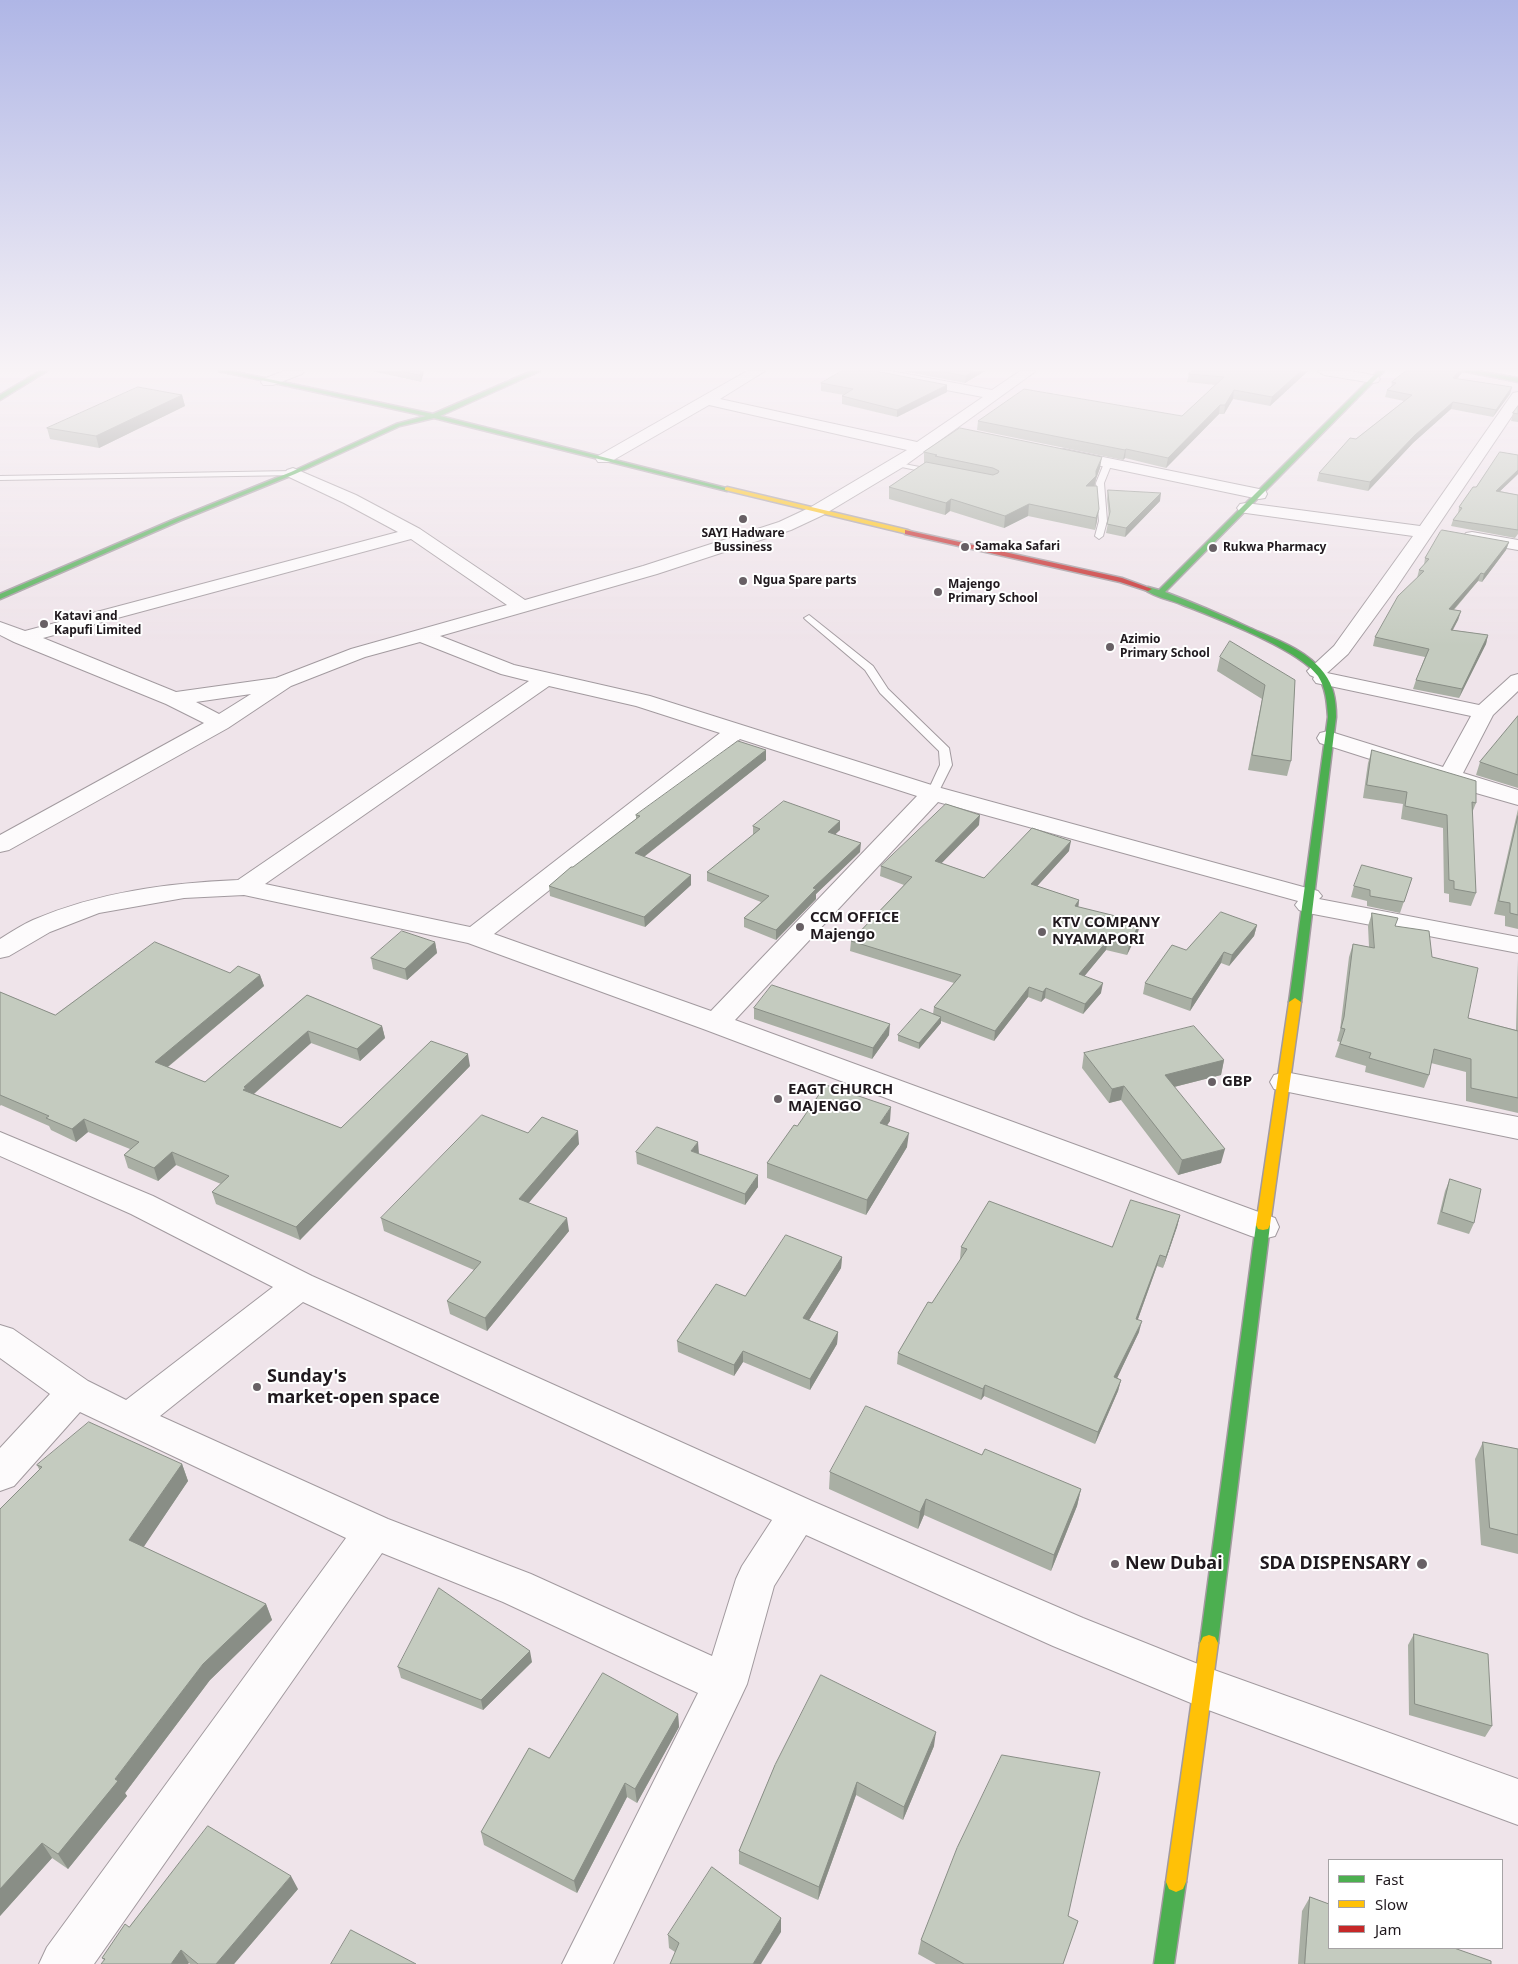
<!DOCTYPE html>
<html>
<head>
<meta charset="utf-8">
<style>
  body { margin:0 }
  #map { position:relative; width:1518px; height:1964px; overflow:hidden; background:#efe4ea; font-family:"Noto Sans",sans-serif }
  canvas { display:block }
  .legend { position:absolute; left:1328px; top:1859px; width:175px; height:90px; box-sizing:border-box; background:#fff; border:1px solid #a6a3a5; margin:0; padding:6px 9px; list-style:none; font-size:15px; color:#20191e }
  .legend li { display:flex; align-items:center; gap:10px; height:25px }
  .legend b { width:25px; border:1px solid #a6a3a5 }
</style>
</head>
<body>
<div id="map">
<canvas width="1518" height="1964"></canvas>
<ul class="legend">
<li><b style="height:6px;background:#4caf50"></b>Fast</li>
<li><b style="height:6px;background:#ffc107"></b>Slow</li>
<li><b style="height:6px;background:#c62828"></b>Jam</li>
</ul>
</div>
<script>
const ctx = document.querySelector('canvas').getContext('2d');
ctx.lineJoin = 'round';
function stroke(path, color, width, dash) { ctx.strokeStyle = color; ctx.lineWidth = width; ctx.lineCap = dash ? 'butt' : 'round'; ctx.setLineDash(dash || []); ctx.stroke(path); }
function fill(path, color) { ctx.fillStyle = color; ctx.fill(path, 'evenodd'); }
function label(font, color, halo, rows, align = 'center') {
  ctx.font = font + ' "Noto Sans",sans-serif'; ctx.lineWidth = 4; ctx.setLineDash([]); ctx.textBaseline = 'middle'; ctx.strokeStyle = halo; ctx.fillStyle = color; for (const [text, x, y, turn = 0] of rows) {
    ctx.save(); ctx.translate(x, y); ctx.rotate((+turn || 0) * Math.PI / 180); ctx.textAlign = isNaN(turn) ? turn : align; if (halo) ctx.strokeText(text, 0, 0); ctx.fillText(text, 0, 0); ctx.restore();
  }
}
const lane = new Path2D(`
  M1105 461 1112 463 1104 483 1107 521 1103 536 1099 539 1095 536 1099 521 1096 483Z
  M894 462 935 470 939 472 935 474 897 466H894Z
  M293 471 297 473 296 475 0 480V476Z
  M809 615 873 666 888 689 949 748 952 765 937 795H929L927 793 940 765 939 751 880 693 865 670 806 620 804 618Z`);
const street = new Path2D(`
  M284 371H304L302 374 273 385H263L261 382 263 379Z
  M747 371H765L720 399 917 442 983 397 867 375 860 371H891L992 390 1020 371H1036L903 467 823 515 791 530 657 574 440 636 514 665 650 696 941 788 1318 891 1322 896 1319 899 1518 937V953L1308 913 1299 910 1295 905 1298 901 938 802 735 1020 1275 1218 1279 1227 1275 1236 1263 1239 1251 1236 706 1030 468 943 244 895 184 898 99 913 50 932 9 956 0 958V939C11 932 22 925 33 920 98 892 168 883 238 880L529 681 501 674 420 642 365 657 291 686 228 728 9 850 0 852V835L204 723 166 704 14 642 0 635V622L25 631 398 532 344 503 287 476 285 473 287 470 293 468 356 495 420 529 525 600 643 566 779 522 811 507 907 450 709 405 610 462H598L596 459 598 456ZM411 539 507 605 351 649 276 678 176 692 43 638ZM549 686 636 706 720 733 470 927 265 884ZM251 694 219 714 196 702ZM740 739 917 796 711 1011 494 934Z
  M1317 371H1351L1378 376 1380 379 1378 382 1373 383 1324 375Z
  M1518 392V407L1394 591 1348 654 1327 673 1479 705 1511 676 1518 674V691L1493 715 1463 773 1518 790V805L1441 783 1439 781 1320 743 1317 738 1320 733 1328 731 1443 767 1471 716 1316 683 1313 679 1314 677 1310 675 1307 671 1334 646 1413 536 1246 513 1240 512 1237 508 1240 504 1246 503 1420 526 1513 393Z
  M1064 449 1259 489 1265 490 1267 494 1265 498 1259 499 1058 457 1056 454 1058 451Z
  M1472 532 1518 540V550L1466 541 1463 537 1466 533Z
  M1285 1072 1518 1117V1139L1274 1089 1270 1082 1274 1075Z
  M0 1132 153 1196 312 1276 812 1501 1083 1618 1203 1666 1518 1779V1825L1203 1708 1053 1646 806 1535 774 1586 747 1684 740 1699 613 1964H562L698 1693 503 1602 382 1553 94 1964H39L47 1947 346 1538 80 1412 14 1486 0 1491V1448L50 1394 0 1358V1325L13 1329 88 1381 126 1400 273 1287 131 1214 0 1156ZM303 1302 772 1520 742 1566 736 1579 712 1656 531 1574 388 1519 160 1416Z`);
const fast = new Path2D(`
  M40 371H47L0 400V395Z
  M219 371H231L433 414 532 371H540L440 416 730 489 727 491 434 418 400 426 295 474 179 521 0 599V594L175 519 291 472 396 424 426 416Z
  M1378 371H1384L1165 592C1194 603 1222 615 1250 628 1275 639 1307 650 1324 673 1334 686 1336 701 1336 717L1301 1002 1295 1006 1289 1002 1328 717C1327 703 1326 688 1318 676 1299 649 1216 618 1183 605 1171 600 1154 597 1144 589L1148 587 1159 590Z
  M1463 371H1477L1518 378V382Z
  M1263 1220 1268 1221 1270 1225 1218 1643 1215 1649 1209 1651 1203 1649 1200 1643 1256 1225 1258 1221Z
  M1176 1872 1183 1875 1186 1882 1174 1964H1154L1166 1882 1169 1875Z`);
const slow = new Path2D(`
  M727 487 908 530 912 532 908 534 725 490V488Z
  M1295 998 1301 1002 1270 1225 1268 1229 1263 1230 1258 1229 1256 1225 1289 1002Z
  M1209 1635 1215 1637 1218 1643 1186 1882 1183 1889 1176 1892 1169 1889 1166 1882 1200 1643 1203 1637Z`);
const jam = new Path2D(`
  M905 530 1122 578 1152 589 1148 591 1120 582 905 534Z`);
const wall = new Path2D(`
  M372 371H424L421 382Z
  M902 371H985L965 383Z
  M1192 371H1308L1270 406 1233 399 1224 414H1219L1166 468 1125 458 1123 460 977 430 978 421 1182 416 1215 385 1187 382 1189 374Z
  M1406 371H1462L1461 374 1457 379 1512 387 1510 394 1493 417 1451 409 1413 443 1368 491 1317 481 1319 473 1356 439 1404 401 1385 397 1387 390 1391 387 1392 382Z
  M821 383 947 385V392L897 417 842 404V396L844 395 821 391Z
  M182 395 185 406 99 448 50 439 47 428Z
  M1518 406V422L1511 421 1513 413Z
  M924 452 1100 468 1096 479 1095 486 1097 521 1095 530 1028 516 1004 528 950 511 945 515 889 499V487L924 464Z
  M1518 455V474L1500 491 1518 495V534L1515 538 1451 526 1453 520 1458 514 1459 507 1476 487Z
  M1108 490 1160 501 1125 537 1106 533 1109 518 1107 499Z
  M1509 542 1506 550 1482 582 1478 581 1454 610 1461 611 1458 620 1453 630 1488 635 1486 644 1459 698 1413 689 1416 680 1425 657 1373 646 1375 637 1417 578 1419 570 1424 565 1425 558Z
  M1220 657 1295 680 1291 761 1287 776 1248 770 1262 699 1217 671Z
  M1518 716V788L1476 775 1480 762Z
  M766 750V760L644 857 691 875V885L645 927 550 896 549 886 636 819V815Z
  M1372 750 1476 803 1472 813 1476 893 1471 906 1449 902V894L1444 893 1443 828 1401 819 1403 804 1363 798 1368 763Z
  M1518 809V929L1505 926V916L1494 914Z
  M840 821V830L835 834 860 852 816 894V899L776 940 744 927V918L761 902 707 881V872L753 835V826Z
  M979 825 941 863 984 878 1069 851 1037 886 1079 900 1078 907 1140 922 1138 932 1127 955 1106 950 1084 976 1101 993 1083 1014 1045 998 1041 1002 1028 997 994 1041 941 1021V1023L919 1049 898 1041V1035L933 1014 934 1007 954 983 850 951 851 941 904 885 880 876 881 866Z
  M1412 878 1400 913 1367 906V901L1351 897 1354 886Z
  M1372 913 1395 926 1432 957 1468 1018 1516 1030 1518 959V1113L1466 1101V1072L1431 1063 1429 1075 1424 1088 1365 1072 1366 1066 1335 1057 1340 1042 1337 1041 1340 1030 1349 957 1353 944 1369 947 1368 926Z
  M1257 925 1254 936 1229 966 1221 963 1190 1011 1143 994 1145 983 1186 950Z
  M435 942 437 953 407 980 373 969 371 958Z
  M230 973 260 975 264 986 168 1067 205 1082 307 995 382 1026 385 1038 360 1061 311 1043 254 1094 341 1128 470 1066 300 1240 216 1204 212 1192 221 1184 176 1165 158 1181 128 1168 124 1155 130 1149 88 1132 76 1142 51 1130 49 1126 1 1105 0 1106V992L55 1015Z
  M754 1008 889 1035 872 1059 754 1019Z
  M1084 1053 1224 1060 1221 1075 1174 1087 1221 1163 1178 1175 1121 1100 1109 1103 1082 1068Z
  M890 1121 887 1125 907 1147 866 1215 767 1178V1163L797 1126Z
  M528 1133 579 1144 528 1203 569 1231 487 1331 450 1314 447 1301 474 1270 384 1231 381 1218Z
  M636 1152 699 1154 758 1187 745 1205 637 1164Z
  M1450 1179 1474 1223 1469 1234 1437 1224 1445 1191Z
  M1180 1215 1177 1227 1163 1268 1157 1266 1138 1319 1139 1332 1117 1378 1121 1380 1118 1391 1095 1444 984 1396 981 1400 897 1364 898 1353 932 1303 961 1259H960L961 1247H1112Z
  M842 1257 841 1268 809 1320 838 1332 837 1344 810 1390 743 1362 734 1376 678 1352 677 1341 745 1296Z
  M1483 1442 1518 1449V1554L1481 1545 1475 1459Z
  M982 1455 1081 1489 1077 1506 1051 1571 924 1515 918 1529 829 1489 830 1472Z
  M182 1464 188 1481 143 1547 266 1604 272 1620 210 1680 125 1793 127 1796 68 1869 52 1858 0 1916 39 1469 37 1465Z
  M1414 1634 1492 1726 1485 1737 1409 1715 1408 1645Z
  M532 1662 483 1710 401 1678 398 1667Z
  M678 1714 679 1727 637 1803 627 1797 577 1893 484 1845 481 1832 549 1758Z
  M934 1746 903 1820 856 1795 818 1900 739 1864V1851L775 1765Z
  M298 1889 234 1964H190L189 1963 104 1960 102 1958 129 1927Z
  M1310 1897 1491 1964H1298L1302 1911Z
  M1068 1916 1063 1964H936L918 1954 921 1940Z
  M781 1918V1932L675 1952 669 1948 668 1935Z`);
const shadedWall = new Path2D(`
  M421 371H424L421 382 420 375Z
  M973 371H985L965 383 966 376Z
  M1301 371H1308L1270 406 1272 397Z
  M1459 371H1462L1461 374 1451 385 1453 378Z
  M947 385V392L897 417V410Z
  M1512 387 1510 394 1493 417 1496 410Z
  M1234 390 1233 399 1224 414 1225 405Z
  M182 395 185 406 99 448 96 436Z
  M1453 402 1451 409 1413 443 1368 491 1370 482 1415 435Z
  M1220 405 1219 414 1166 468 1168 458Z
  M1126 449 1125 458 1123 460 1125 450Z
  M1102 457 1100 468 1096 479 1094 487 1086 486 1096 471Z
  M1518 470V474L1494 497 1496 491Z
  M1161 493 1160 501 1125 537 1126 528Z
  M951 499 950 511 945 515 946 503Z
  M1029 504 1028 516 1004 528 1005 516Z
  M1099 509 1097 521 1095 530 1096 518Z
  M1509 542 1506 550 1482 582 1484 574Z
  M1481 573 1478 581 1447 617 1449 609Z
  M1461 611 1458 620 1448 638 1451 630Z
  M1488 635 1486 644 1459 698 1462 689Z
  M766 750V760L636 863 635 853Z
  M980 815 979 825 934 871 935 861Z
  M840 821V830L828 841V832Z
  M1071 841 1069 851 1030 894 1031 884Z
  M861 843 860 852 816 894V899L776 940V930L813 888Z
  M691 875V885L645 927 644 917Z
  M1079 900 1078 910 1075 906Z
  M1140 922 1138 932 1127 955 1129 945Z
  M1257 925 1254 936 1229 966 1232 955Z
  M1108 940 1106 950 1078 984 1079 974Z
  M435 942 437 953 407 980 405 969Z
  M1224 952 1221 963 1190 1011 1192 999Z
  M260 975 264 986 159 1074 155 1062Z
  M1103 983 1101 993 1083 1014 1085 1004Z
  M1029 987 1028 997 994 1041 995 1031Z
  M1046 988 1045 998 1041 1002 1043 992Z
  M941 1017V1023L919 1049V1043Z
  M890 1024 889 1035 872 1059 873 1048Z
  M382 1026 385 1038 360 1061 357 1049Z
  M308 1031 311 1043 249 1098 243 1090 244 1087Z
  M468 1054 470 1066 300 1240 296 1227Z
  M1224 1060 1221 1075 1162 1090 1165 1075Z
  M1124 1086 1121 1100 1109 1103 1112 1089Z
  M891 1107 890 1121 879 1137 880 1123Z
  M84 1119 88 1132 76 1142 72 1129Z
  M578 1131 579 1144 521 1212 519 1199Z
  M909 1133 907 1147 866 1215 867 1200Z
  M698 1142 699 1154 691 1151Z
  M1225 1149 1221 1163 1178 1175 1182 1160Z
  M172 1152 176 1165 158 1181 154 1168Z
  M758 1175V1187L745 1205V1194Z
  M1180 1215 1177 1227 1163 1268 1166 1257Z
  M567 1218 569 1231 487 1331 485 1318Z
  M1160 1255 1157 1266 1134 1330 1136 1319Z
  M842 1257 841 1268 803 1330V1318Z
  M1142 1321 1139 1332 1112 1389 1114 1377Z
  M838 1332 837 1344 810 1390V1379Z
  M743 1351V1362L734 1376V1365Z
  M1121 1380 1118 1391 1095 1444 1098 1432Z
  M985 1385 984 1396 981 1400 983 1389Z
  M182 1464 188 1481 137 1557 129 1540Z
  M1081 1489 1077 1506 1051 1571 1054 1555Z
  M926 1499 924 1515 918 1529 920 1512Z
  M266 1604 272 1620 210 1680 125 1793 127 1796 68 1869 58 1854 203 1664Z
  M530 1651 532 1662 483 1710 481 1700Z
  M678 1714 679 1727 637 1803 635 1789Z
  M936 1732 934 1746 903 1820 904 1807Z
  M857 1782 856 1795 818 1900 819 1887Z
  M625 1783 627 1797 577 1893 574 1881Z
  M42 1843 52 1858 0 1916V1889Z
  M291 1876 298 1889 234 1964H216Z
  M781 1918V1932L761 1964H753Z
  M181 1950 189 1963 188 1964H171Z`);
const building = new Path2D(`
  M402 371H421L420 375Z
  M842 371H875L947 385 897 410 842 396 853 389 821 383Z
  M941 371H973L966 376Z
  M1192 371H1301L1272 397 1234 390 1225 405H1220L1168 458 1126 449 1125 450 978 421 1024 389 1182 416 1224 377 1189 374Z
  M1406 371H1459L1453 378 1512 387 1496 410 1453 402 1415 435 1370 482 1319 473 1350 438 1356 439 1412 395 1387 390 1396 383 1392 382Z
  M138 387 182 395 96 436 47 428Z
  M1518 406V414L1513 413Z
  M960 428 1102 457 1096 471V476L1086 486H1097L1099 509 1096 518 1029 504 1005 516 951 499 946 503 889 487 926 462 993 475 998 473 999 471 993 468 935 456 937 455 924 452Z
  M1500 452 1518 455V470L1496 491 1518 495V530L1453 520 1462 508 1459 507 1473 487H1476Z
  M1108 490 1161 493 1126 528 1107 524 1110 512Z
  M1442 530 1509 542 1484 574 1481 573 1449 609 1461 611 1451 630 1488 635 1462 689 1416 680 1429 649 1375 637 1398 596 1424 571 1419 570 1429 559 1425 558 1440 532Z
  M1230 641 1295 680 1291 761 1252 755 1265 685 1220 657Z
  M1518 716V775L1480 762Z
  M738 741 766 750 635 853 691 875 644 917 549 886 571 867H573L640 816 636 815Z
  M1372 750 1476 781V803L1472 802 1476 893 1454 889V881L1449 880 1447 815 1405 806 1407 792 1367 785Z
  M784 801 840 821 828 832 861 843 813 888 816 889 776 930 744 918 769 896 707 872 760 829 753 826Z
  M946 804 980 815 935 861 984 878 1032 828 1071 841 1031 884 1079 900 1075 906 1140 922 1129 945 1108 940 1079 974 1103 983 1085 1004 1046 988 1043 992 1029 987 995 1031 934 1007 961 975 851 941 912 877 881 866Z
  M1518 816V915L1510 913V903L1499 901Z
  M1362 865 1412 878 1404 902 1370 896V890L1354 886Z
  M1221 912 1257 925 1232 955 1224 952 1192 999 1145 983 1172 945 1186 950Z
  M1372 913 1398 918 1395 926 1429 931 1432 957 1478 968 1468 1018 1518 1031V1098L1471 1088V1059L1434 1049 1429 1075 1369 1058 1371 1053 1340 1044 1345 1029 1341 1028 1344 1017 1353 944 1374 948Z
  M402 931 435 942 405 969 371 958Z
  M155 942 230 973 238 966 260 975 155 1062 205 1082 307 995 382 1026 357 1049 308 1031 244 1087 246 1088 243 1090 341 1128 431 1041 468 1054 296 1227 212 1192 229 1176 172 1152 154 1168 124 1155 139 1142 84 1119 72 1129 46 1118 49 1116 0 1095V992L55 1015Z
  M772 985 890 1024 873 1048 754 1008Z
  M921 1009 941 1017 919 1043 898 1035Z
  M1194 1026 1224 1060 1165 1075 1225 1149 1182 1160 1124 1086 1112 1089 1084 1053Z
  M826 1085 891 1107 880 1123 909 1133 867 1200 767 1163 794 1125 797 1126Z
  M482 1115 528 1133 542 1117 578 1131 519 1199 567 1218 485 1318 447 1301 481 1262 381 1218Z
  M657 1127 698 1142 691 1151 758 1175 745 1194 636 1152Z
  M1450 1179 1481 1189 1474 1223 1442 1212Z
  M1131 1200 1180 1215 1166 1257 1160 1255 1136 1319 1142 1321 1114 1377 1121 1380 1098 1432 985 1385 983 1389 898 1353 928 1302 932 1303 967 1249 961 1247 989 1201 1112 1247Z
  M786 1235 842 1257 803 1318 838 1332 810 1379 743 1351 734 1365 677 1341 716 1284 745 1296Z
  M866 1406 982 1455 985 1449 1081 1489 1054 1555 926 1499 920 1512 830 1472Z
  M89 1422 182 1464 129 1540 266 1604 203 1664 115 1779 118 1781 58 1854 42 1843 0 1889V1509L42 1467 37 1465Z
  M1483 1442 1518 1449V1535L1490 1528Z
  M439 1588 530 1651 481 1700 398 1667Z
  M1414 1634 1488 1654 1492 1726 1415 1704Z
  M603 1673 678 1714 635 1789 625 1783 574 1881 481 1832 529 1748 549 1758Z
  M821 1675 936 1732 904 1807 857 1782 819 1887 739 1851 775 1765Z
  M1002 1755 1100 1772 1068 1916 1078 1921 1063 1964H964L921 1940 957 1848Z
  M208 1826 291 1876 216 1964H198L181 1950 171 1964H101L105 1959 102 1958 125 1924 129 1927Z
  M712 1867 781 1918 753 1964H670L679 1943 668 1935Z
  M1310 1897 1329 1904V1948H1454L1491 1961V1964H1305Z
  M351 1930 416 1964H331Z`);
const markers = [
  [743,519,5,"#686065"],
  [965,547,5,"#686065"],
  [1213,548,5,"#686065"],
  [743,581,5,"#686065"],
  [938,592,5,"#686065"],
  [44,624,5,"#686065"],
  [1110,647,5,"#686065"],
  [800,927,5,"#686065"],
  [1042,932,5,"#686065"],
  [1212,1082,5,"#686065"],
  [778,1099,5,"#686065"],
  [257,1387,5,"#686065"],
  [1115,1564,5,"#686065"],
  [1422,1564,6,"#686065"]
];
const farPoinames = [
  ["SAYI Hadware",743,534,"center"],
  ["Bussiness",743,548,"center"],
  ["Samaka Safari",975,547],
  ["Rukwa Pharmacy",1223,548],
  ["Ngua Spare parts",753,581],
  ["Majengo",948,585],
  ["Primary School",948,599],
  ["Katavi and",54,617],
  ["Kapufi Limited",54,631],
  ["Azimio",1120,640],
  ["Primary School",1120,654]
];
const poiNames = [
  ["CCM OFFICE",810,918],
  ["Majengo",810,935],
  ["KTV COMPANY",1052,923],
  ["NYAMAPORI",1052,940],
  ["GBP",1222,1082],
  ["EAGT CHURCH",788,1090],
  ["MAJENGO",788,1107]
];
const nearPoinames = [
  ["Sunday's",267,1377],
  ["market-open space",267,1398],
  ["New Dubai",1125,1564],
  ["SDA DISPENSARY",1411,1564,"right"]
];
stroke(lane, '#a29a9f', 2);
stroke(street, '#a29a9f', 2);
stroke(fast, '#a29a9f', 3);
stroke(slow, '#a29a9f', 3);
stroke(jam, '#a29a9f', 3);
fill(lane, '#fdfbfc');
fill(street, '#fdfbfc');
fill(fast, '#4caf50');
fill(slow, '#ffc107');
fill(jam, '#c62828');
fill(wall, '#a9afa4');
fill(shadedWall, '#898e86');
fill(building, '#c4cbbf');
stroke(building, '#898e86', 1);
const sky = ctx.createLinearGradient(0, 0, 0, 646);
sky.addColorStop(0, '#afb6e6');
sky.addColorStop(0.57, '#f8f3f6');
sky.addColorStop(1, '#f8f3f600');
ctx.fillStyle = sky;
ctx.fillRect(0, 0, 1518, 646);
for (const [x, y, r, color] of markers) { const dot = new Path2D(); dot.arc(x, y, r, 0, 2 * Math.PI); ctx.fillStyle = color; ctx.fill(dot); stroke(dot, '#fff', 2); }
label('bold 12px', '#20191e', '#fff', farPoinames, 'left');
label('bold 15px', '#20191e', '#fff', poiNames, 'left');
label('bold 18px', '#20191e', '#fff', nearPoinames, 'left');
</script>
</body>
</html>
